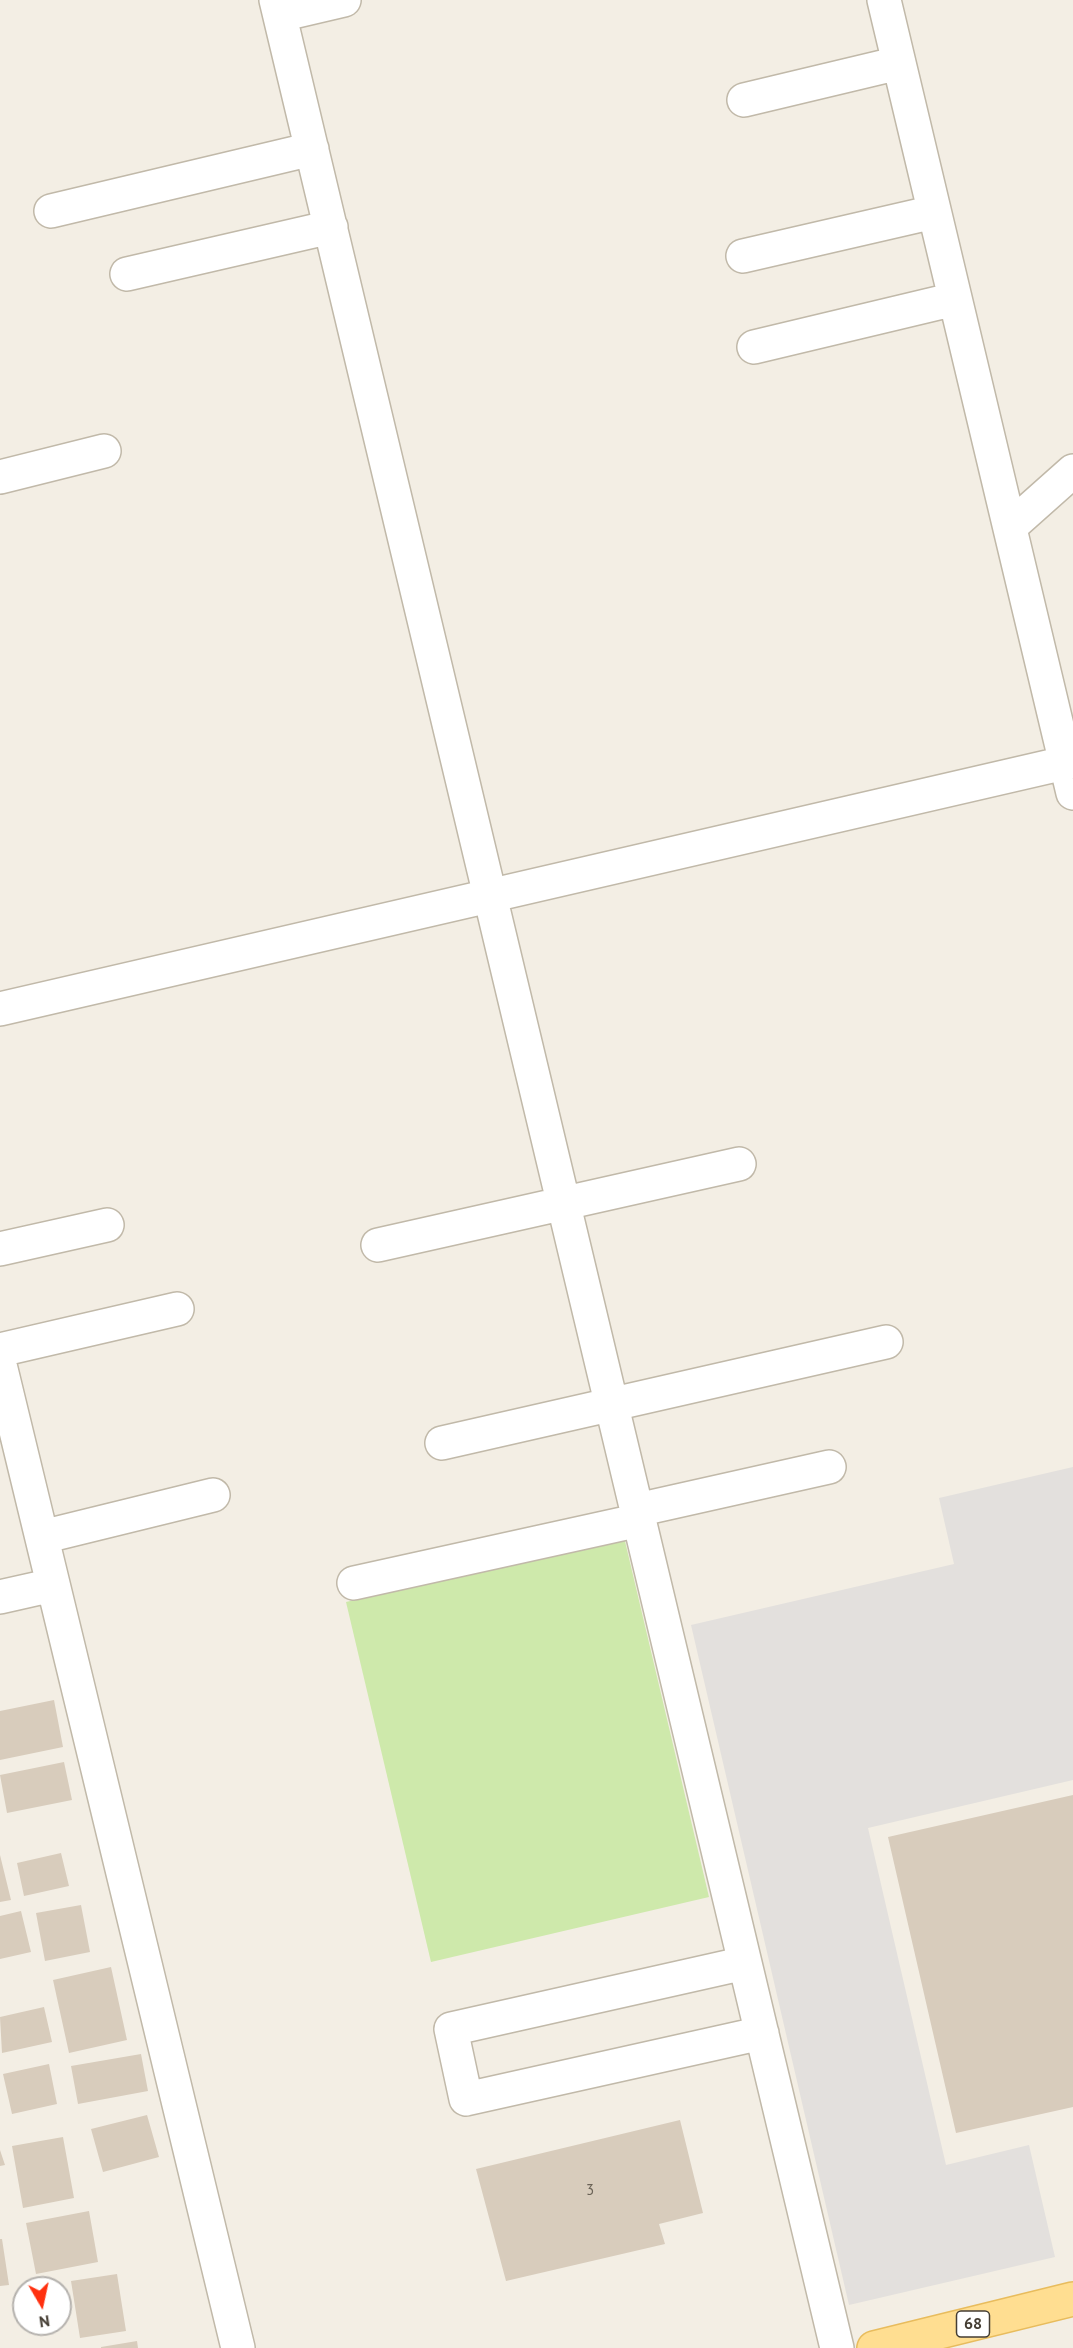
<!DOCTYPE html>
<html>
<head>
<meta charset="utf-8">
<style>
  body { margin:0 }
  #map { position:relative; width:1073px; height:2348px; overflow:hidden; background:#f3eee4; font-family:"PT Sans",sans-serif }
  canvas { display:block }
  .north { position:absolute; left:12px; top:2276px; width:60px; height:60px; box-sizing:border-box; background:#fff; border:2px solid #b5b2ae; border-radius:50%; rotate:171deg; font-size:16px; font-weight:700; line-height:24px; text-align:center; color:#453e34 }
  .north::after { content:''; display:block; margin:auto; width:21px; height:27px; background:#ff300f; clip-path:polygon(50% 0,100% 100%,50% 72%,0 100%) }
</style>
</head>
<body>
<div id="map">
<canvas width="1073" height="2348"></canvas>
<div class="north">N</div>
</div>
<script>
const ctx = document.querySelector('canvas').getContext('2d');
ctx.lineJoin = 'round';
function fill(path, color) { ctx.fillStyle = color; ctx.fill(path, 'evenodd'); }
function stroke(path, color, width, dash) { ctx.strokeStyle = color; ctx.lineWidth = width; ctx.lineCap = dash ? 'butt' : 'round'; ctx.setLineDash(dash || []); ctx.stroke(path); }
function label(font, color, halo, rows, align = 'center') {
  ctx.font = font + ' "PT Sans",sans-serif'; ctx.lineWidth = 4.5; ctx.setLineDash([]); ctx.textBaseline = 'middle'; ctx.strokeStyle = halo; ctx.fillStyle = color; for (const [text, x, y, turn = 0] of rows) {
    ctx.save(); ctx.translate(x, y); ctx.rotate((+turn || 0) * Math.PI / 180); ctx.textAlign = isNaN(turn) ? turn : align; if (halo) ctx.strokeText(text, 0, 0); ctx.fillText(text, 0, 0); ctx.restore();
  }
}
const green = new Path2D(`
  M624 1537 709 1897 431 1962 346 1602Z`);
const parking = new Path2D(`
  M1073 1467V1780L868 1828 946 2165 1029 2145 1055 2257 849 2305 691 1625 954 1564 939 1498Z`);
const building = new Path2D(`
  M54 1700 63 1747 0 1760V1711Z
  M64 1762 72 1800 7 1813 0 1775Z
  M1073 1795V2107L956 2133 888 1837Z
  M61 1853 69 1886 24 1896 17 1863Z
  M0 1855 11 1900 0 1902Z
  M81 1905 90 1952 45 1961 36 1913Z
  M21 1911 31 1952 0 1959V1916Z
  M111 1967 127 2040 69 2053 53 1980Z
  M44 2007 52 2042 2 2053 0 2017Z
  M141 2054 148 2091 78 2104 71 2066Z
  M49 2064 57 2104 12 2114 3 2074Z
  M147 2115 159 2157 103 2172 91 2129Z
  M680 2120 703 2213 659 2224 665 2244 506 2281 476 2169Z
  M63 2137 74 2198 23 2208 12 2146Z
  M0 2150 5 2165 0 2166Z
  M89 2211 98 2262 36 2274 26 2223Z
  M0 2239H2L9 2285 0 2286Z
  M117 2274 126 2331 80 2338 71 2281Z
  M137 2341 138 2348H101V2347Z`);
const minor = new Path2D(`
  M276 0 837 2348
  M884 0 1073 793
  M280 15 344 0
  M744 100 899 63
  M51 211 312 149
  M743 256 934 212
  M127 274 331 227
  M754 347 955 299
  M0 477 104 451
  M1010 527 1073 471
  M0 1009 1073 761
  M378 1245 739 1164
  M0 1249 107 1225
  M0 1350 177 1309
  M0 1365 238 2348
  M442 1443 886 1342
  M637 1510 829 1467
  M42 1537 213 1495
  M354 1583 640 1520
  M0 1597 53 1585
  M745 1963 451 2029 466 2099 762 2033`);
const primary = new Path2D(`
  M874 2348 1073 2299`);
const numberNames = [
  ["3",590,2191]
];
const shields = [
  [973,2324,33]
];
const shieldNames = [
  ["68",973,2324]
];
fill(green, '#cee9ab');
fill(parking, '#e3e0dd');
fill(building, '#d8ccbc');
stroke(minor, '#c1b9a9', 36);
stroke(primary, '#e8bc5d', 36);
stroke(minor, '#fff', 33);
stroke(primary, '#ffde91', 33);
label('15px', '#6a6256', null, numberNames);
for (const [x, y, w] of shields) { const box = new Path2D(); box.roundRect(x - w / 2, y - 13, w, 26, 4.5); ctx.fillStyle = '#fff'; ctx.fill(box); stroke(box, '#453e34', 1.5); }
label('bold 16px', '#453e34', null, shieldNames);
</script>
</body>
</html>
